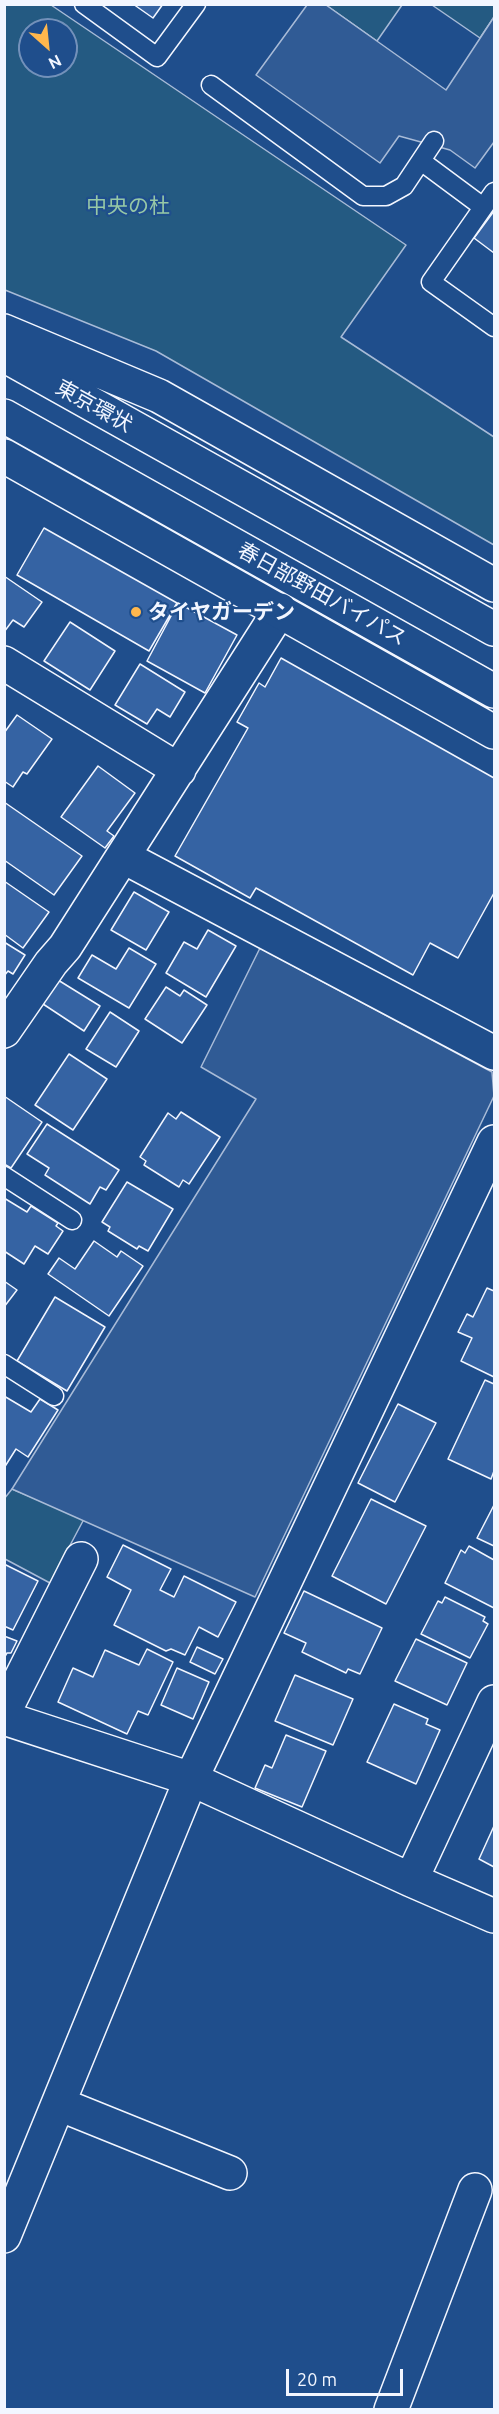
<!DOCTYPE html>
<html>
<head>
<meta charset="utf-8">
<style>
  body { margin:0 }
  #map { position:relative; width:499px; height:2414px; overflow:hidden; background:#1f4e8c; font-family:Ubuntu,sans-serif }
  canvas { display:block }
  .frame { position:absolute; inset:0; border:6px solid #f2f6ff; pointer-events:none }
  .north { position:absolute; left:18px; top:18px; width:60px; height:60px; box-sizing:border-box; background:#1f4e8c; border:2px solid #7391ba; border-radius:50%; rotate:153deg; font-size:16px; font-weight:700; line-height:24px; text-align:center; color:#f2f6ff }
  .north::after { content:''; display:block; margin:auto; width:21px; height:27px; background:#ffb74d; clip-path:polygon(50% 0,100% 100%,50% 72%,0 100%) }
  .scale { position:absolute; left:286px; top:2369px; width:117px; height:27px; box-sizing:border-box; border:3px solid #f2f6ff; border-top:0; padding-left:8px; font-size:18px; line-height:21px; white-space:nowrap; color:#f2f6ff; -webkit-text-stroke:4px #1f4e8c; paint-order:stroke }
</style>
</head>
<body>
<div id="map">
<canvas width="499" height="2414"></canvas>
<div class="frame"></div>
<div class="north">N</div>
<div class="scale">20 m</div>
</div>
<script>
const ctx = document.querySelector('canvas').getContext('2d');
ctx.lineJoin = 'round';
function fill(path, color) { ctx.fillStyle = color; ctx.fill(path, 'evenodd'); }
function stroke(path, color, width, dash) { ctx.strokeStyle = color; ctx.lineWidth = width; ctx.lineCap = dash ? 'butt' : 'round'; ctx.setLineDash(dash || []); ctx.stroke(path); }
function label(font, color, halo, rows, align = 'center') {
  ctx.font = font + ' Ubuntu,"Noto Sans JP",sans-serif'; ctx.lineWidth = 4.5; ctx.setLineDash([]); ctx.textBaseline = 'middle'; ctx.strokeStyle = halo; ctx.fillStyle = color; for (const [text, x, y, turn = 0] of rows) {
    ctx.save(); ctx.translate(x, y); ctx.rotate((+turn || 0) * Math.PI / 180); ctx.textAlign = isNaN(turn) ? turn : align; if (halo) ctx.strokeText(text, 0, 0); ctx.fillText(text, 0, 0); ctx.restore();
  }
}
const green = new Path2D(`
  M4 5H51L406 245 341 337 494 437V545L156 351 5 290ZM30 30H66V66H30Z
  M326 5H402L377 41Z
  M432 5H494V17L480 38Z
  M12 1489 84 1519 50 1583 5 1559 4 1499Z`);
const parking = new Path2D(`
  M307 5H326L446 90 494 17V142L475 168 450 150 399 136 380 163 256 75Z
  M260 948 492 1072 494 1096 255 1597 12 1489 256 1099 201 1067Z`);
const building = new Path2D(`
  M133 4H163L153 18Z
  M494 211V253L474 238Z
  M44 528 177 603 149 651 17 575Z
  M4 576 42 602 24 627 13 620 4 632Z
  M178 603 237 635 205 693 147 661Z
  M70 622 115 651 90 690 44 661Z
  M281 658 494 778V893L458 958 430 943 413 975 256 888 250 898 175 856 248 728 237 722 259 683 265 687Z
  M140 664 185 692 170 717 157 709 147 724 115 705Z
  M17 715 52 739 27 774 23 772 13 787 4 781V733Z
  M98 766 135 793 107 831 114 836 105 848 61 817Z
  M4 802 82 856 54 895 4 860Z
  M4 881 49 912 23 948 4 934Z
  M134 892 169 912 146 950 111 930Z
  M208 930 236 946 206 997 166 973 184 942 197 949Z
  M4 942 25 955 13 974 8 971 4 976Z
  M129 948 156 964 129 1008 78 978 92 955 116 969Z
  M58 980 100 1006 84 1031 43 1004Z
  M166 987 180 996 184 990 207 1005 182 1043 145 1019Z
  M110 1012 139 1031 116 1067 86 1049Z
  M69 1054 107 1079 73 1130 35 1105Z
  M4 1096 42 1122 11 1168 4 1164Z
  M181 1112 220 1137 189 1184 183 1180 179 1187 144 1165 146 1161 140 1157 168 1113 176 1119Z
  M47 1124 119 1170 106 1190 100 1187 90 1204 45 1175 49 1168 27 1154Z
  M127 1182 173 1209 148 1251 139 1246 137 1249 108 1231 110 1227 102 1222Z
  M4 1198 27 1212 31 1206 58 1223 56 1226 63 1231 48 1254 35 1246 24 1264 4 1251Z
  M94 1241 117 1257 121 1251 143 1266 109 1316 48 1274 59 1258 75 1269Z
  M4 1281 17 1290 4 1307Z
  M487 1288 494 1291V1377L461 1361 472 1338 458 1332 467 1314 473 1317Z
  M55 1297 105 1327 67 1391 17 1361Z
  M485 1380 494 1384V1471L491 1479 448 1459Z
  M4 1396 31 1412 40 1399 58 1410 28 1457 16 1449 4 1468Z
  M398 1404 436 1423 395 1502 358 1483Z
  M371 1499 426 1526 386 1604 332 1576Z
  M494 1505V1546L477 1538Z
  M123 1545 171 1569 160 1590 174 1597 184 1576 236 1602 218 1637 199 1627 185 1655 171 1649 166 1651 114 1625 131 1590 107 1577Z
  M469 1546 494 1560V1608L445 1583 461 1550 465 1553Z
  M4 1564 38 1581 13 1630 4 1626Z
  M304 1591 382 1628 360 1674 348 1669 346 1673 302 1652 306 1643 284 1633Z
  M445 1597 485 1617 483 1621 488 1624 470 1658 421 1634 438 1601 442 1603Z
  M4 1636 17 1641 11 1653H7L4 1658Z
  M416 1639 467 1663 447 1705 395 1681Z
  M197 1647 223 1659 215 1674 190 1662Z
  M147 1649 173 1662 148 1715 138 1711 127 1734 58 1702 73 1668 93 1677 105 1650 139 1665Z
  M177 1668 209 1682 193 1719 161 1705Z
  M295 1675 353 1699 333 1745 275 1721Z
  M394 1704 428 1719 426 1724 440 1730 416 1784 367 1762Z
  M286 1735 326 1751 302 1807 255 1788 265 1765 272 1768Z
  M494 1826V1867L479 1859Z`);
const lane = new Path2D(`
  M84 4 157 57 196 4
  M211 85 363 196H386L404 186 434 141
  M421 161 483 207
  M494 192 431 282 494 327
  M4 1176 72 1220
  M4 1364 54 1396`);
const street = new Path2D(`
  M4 663 179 770
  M124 857 494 1053
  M4 1031 51 963 65 947 280 610
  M4 1712 81 1559
  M4 1718 191 1779 411 1880 494 1916
  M411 1880 494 1702
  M59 2104 230 2173
  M4 2236 191 1779 494 1142
  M391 2410 475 2190`);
const highway = new Path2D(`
  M4 331 159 396 494 585
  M4 355 494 629
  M4 416 494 691
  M4 456 494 732`);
const markers = [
  [136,612,6,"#ffb74d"]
];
const parkNames = [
  ["中央の杜",128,206]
];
const streetNames = [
  ["東京環状",94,406,29],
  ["春日部野田バイパス",322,594,29]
];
const poiNames = [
  ["タイヤガーデン",148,612]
];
fill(green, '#245a82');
stroke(green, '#a8bbd7', 1.5);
fill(parking, '#305b95');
stroke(parking, '#a8bbd7', 1.5);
fill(building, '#3563a3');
stroke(building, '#f2f6ff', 1.5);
stroke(lane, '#f2f6ff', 21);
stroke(street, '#f2f6ff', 36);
stroke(highway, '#f2f6ff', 36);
stroke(lane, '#1f4e8c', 18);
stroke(street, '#1f4e8c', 33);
stroke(highway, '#1f4e8c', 33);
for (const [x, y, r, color] of markers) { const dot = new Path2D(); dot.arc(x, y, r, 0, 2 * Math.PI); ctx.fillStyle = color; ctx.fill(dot); stroke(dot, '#1f4e8c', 2); }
label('21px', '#97c8a6', '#1f4e8c', parkNames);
label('21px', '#f2f6ff', '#1f4e8c', streetNames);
label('bold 21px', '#f2f6ff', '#1f4e8c', poiNames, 'left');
</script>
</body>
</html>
